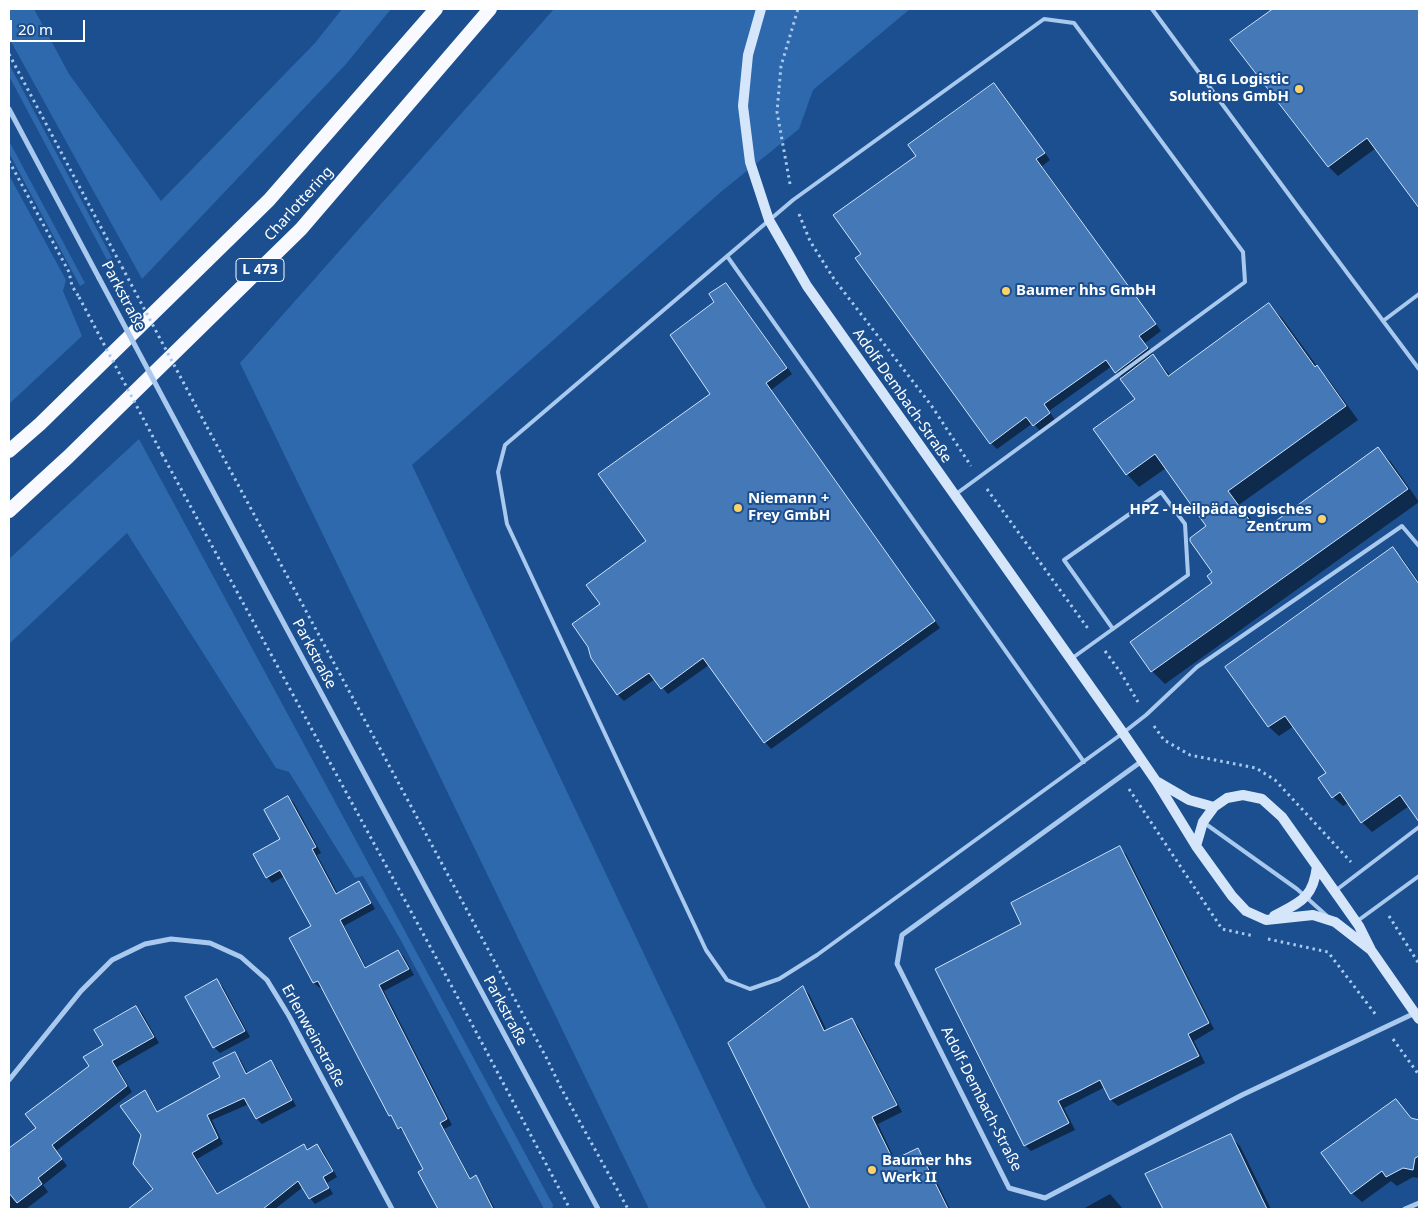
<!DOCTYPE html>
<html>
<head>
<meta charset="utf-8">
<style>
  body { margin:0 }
  #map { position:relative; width:1428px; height:1218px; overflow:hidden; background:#1b4f8f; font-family:"Noto Sans",sans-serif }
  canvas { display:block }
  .frame { position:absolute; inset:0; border:10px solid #fff; pointer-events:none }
  .scale { position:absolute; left:10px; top:20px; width:75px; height:22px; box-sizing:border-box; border:2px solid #fff; border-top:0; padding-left:6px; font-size:15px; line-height:18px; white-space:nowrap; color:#fff; -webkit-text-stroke:4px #1b4f8f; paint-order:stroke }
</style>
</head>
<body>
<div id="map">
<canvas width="1428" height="1218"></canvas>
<div class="frame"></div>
<div class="scale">20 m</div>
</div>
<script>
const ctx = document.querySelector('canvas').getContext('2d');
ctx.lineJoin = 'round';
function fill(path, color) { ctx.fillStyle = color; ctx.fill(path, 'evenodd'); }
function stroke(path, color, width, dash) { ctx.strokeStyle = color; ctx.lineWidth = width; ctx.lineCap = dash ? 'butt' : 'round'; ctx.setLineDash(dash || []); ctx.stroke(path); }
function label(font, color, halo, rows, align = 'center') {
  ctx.font = font + ' "Noto Sans",sans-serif'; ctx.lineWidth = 4; ctx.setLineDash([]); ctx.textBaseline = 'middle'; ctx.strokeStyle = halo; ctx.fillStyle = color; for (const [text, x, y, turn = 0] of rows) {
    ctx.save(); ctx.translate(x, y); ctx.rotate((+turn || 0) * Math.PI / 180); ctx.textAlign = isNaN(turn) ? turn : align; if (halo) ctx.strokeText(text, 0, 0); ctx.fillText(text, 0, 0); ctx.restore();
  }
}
const green = new Path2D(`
  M9 9H34L69 74 161 201 315 43 342 9H391L346 64 142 279 9 38Z
  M554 9H910L813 90 799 129 722 191 412 465 754 1186 767 1209H649L240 363Z
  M9 64 112 258 107 260 9 76Z
  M9 141 85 283 80 286 9 153Z
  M9 175 66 280 63 291 82 336 9 404Z
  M139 439 553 1205 552 1209H544L399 937 363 876 355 878 289 772 276 768 127 533 9 644V559Z`);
const shadow = new Path2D(`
  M1274 9H1419V206L1376 148 1338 176 1329 167 1232 40Z
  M994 84 1000 90 1050 160 1042 166 1161 331 1145 343 1154 355 1153 356 1170 375 1269 305 1282 318 1319 369 1329 380 1358 420 1240 504 1261 533 1378 449 1391 462 1419 502 1165 684 1152 671 1132 642 1213 583 1214 573 1208 526 1166 468 1139 487 1127 474 1137 399 1122 378 1112 366 1049 411 1055 420 1040 431 1033 423 997 449 991 443 862 254 917 156Z
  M726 284 732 291 792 374 771 390 940 628 771 749 765 742 709 665 668 694 655 679 624 701 618 695 592 657 602 604 648 542 711 395 715 302Z
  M1393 549 1402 558 1419 582V815L1409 806 1372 832 1362 822 1348 803 1343 806 1333 797 1327 773 1294 726 1279 736 1269 727 1227 667Z
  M288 797 294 803 321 853 317 855 338 894 359 883 364 889 375 909 344 926 367 969 398 951 404 957 414 975 384 991 452 1125 444 1129 471 1179 475 1177 481 1183 495 1209H438L425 1170 406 1133H404L399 1128 390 1115 323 987 320 988 314 983 291 939 313 927 285 876 272 883 267 877 282 840Z
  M1120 848 1126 854 1214 1029 1194 1041 1205 1063 1118 1106 1111 1100 1105 1087 1064 1108 1075 1130 1031 1151 1025 1145 1023 925Z
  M217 981 223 987 250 1037 220 1053 214 1047Z
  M803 988 809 994 827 1031 852 1020 858 1026 902 1112 878 1124 895 1160 917 1150 924 1156 950 1209H812L730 1044Z
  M136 1007 142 1013 159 1043 117 1067 132 1092 56 1151 67 1166 43 1185 48 1192 26 1209H9V1158L17 1152 38 1128 91 1066 104 1045Z
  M234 1053 240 1059 248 1074 271 1062 276 1067 296 1106 262 1124 257 1119 249 1104 212 1120 223 1144 197 1159 218 1194 304 1145 309 1150 317 1145 323 1151 337 1177 327 1183 333 1194 315 1204 310 1198 303 1187 275 1209H216L215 1207 212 1209H130L155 1190 142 1135 144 1092 150 1097 158 1112 222 1077Z
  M1396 1101 1413 1120 1419 1121V1178L1413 1177 1397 1186 1391 1181 1362 1202 1352 1193Z
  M1230 1136 1240 1146 1271 1209H1165L1147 1175Z
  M1110 1194 1123 1209H1083Z`);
const building = new Path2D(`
  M1273 9H1419V208L1367 138 1328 167 1230 40Z
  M994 83 1045 153 1036 159 1156 324 1139 336 1148 348 1115 373 1106 360 1044 404 1050 413 1033 426 1026 417 990 444 855 258 861 254 833 215 916 156 908 145Z
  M726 283 787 368 766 383 935 621 764 743 703 658 661 689 649 673 617 695 591 658 588 647 572 624 600 604 586 585 646 541 598 474 710 394 670 335 714 302 709 294Z
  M1269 303 1315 367 1317 365 1346 406 1228 491 1259 533 1378 447 1408 489 1151 672 1130 642 1212 583 1207 576 1212 572 1190 541V538L1206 526 1155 454 1126 475 1093 429 1135 399 1120 379 1153 354 1168 376Z
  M1393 547 1419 584V822L1400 795 1361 823 1340 792 1332 798 1318 778 1326 773 1285 716 1268 727 1225 667Z
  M288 796 316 847 312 849 336 894 359 881 371 903 340 920 365 968 398 950 409 969 379 985 447 1119 440 1123 470 1179 476 1175 493 1209H438L418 1172 423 1169 401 1127 398 1129 391 1115 389 1116 318 981 313 983 289 938 311 926 280 870 266 878 253 854 280 839 264 810Z
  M1120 846 1209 1023 1188 1034 1199 1056 1110 1100 1100 1080 1079 1091 1058 1101 1069 1123 1024 1146 935 969 1021 924 1011 903Z
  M217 979 245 1031 213 1048 185 997Z
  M803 986 824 1031 852 1018 897 1105 872 1117 893 1160 918 1148 948 1209H810L728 1043Z
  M136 1006 154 1037 112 1061 127 1086 52 1145 62 1159 38 1178 42 1184 17 1203 9 1193V1148L36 1128 25 1114 89 1066 83 1057 103 1045 94 1030Z
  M235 1052 246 1074 271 1060 292 1100 256 1119 244 1098 207 1115 218 1138 192 1153 217 1194 304 1144 307 1150 317 1144 333 1171 323 1177 329 1188 309 1199 298 1181 263 1209H128L153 1189 133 1164 141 1135 120 1106 145 1090 157 1112 220 1077 213 1063Z
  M1396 1099 1411 1118 1419 1120V1156L1415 1158 1413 1170 1403 1168 1386 1177 1382 1171 1351 1194 1321 1153Z
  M1231 1134 1267 1209H1163L1145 1174Z`);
const path = new Path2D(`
  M9 54 122 267
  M9 161 69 272 72 286 79 297
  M790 184 777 112 781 66 798 9
  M799 214 810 241 834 279 931 405 971 466
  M207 427 547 1059 561 1088 628 1209
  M162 454 457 996 570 1209
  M987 489 1089 630
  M1105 651 1121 673 1138 702
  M1154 726 1164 740 1190 755 1256 768 1275 780 1351 862
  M1129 789 1222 929 1254 936
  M1389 916 1419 964
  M1268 939 1328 952 1376 1015
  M1393 1039 1419 1075`);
const service = new Path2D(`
  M1152 9 1298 207 1419 369
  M727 256 1084 762
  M1383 321 1419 294
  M956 494 1245 282 1243 252 1074 23 1044 19 793 200 505 445 498 472 507 524 706 950 727 980 750 989 779 979 817 955 1123 733 1146 715 1197 667 1402 526 1419 546
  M1071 659 1188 575 1185 524 1161 492 1064 560 1113 629
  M1203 822 1297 889 1327 916
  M1335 891 1419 827
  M1356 922 1419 876`);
const minor = new Path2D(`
  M9 109 99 278
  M186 441 598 1209
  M1142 761 902 935 897 964 1009 1188 1045 1198 1242 1095 1415 1013
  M9 1080 81 991 112 960 145 944 171 939 210 943 241 957 267 980 289 1016 392 1209
  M1405 1209 1419 1203`);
const secondary = new Path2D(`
  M761 9 748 55 743 106 750 162 769 220 807 286 1123 733 1156 781 1196 846 1232 896 1246 911 1266 920 1313 915 1335 922 1371 950
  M1158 782 1189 800 1214 807
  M1196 846 1203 822 1214 807 1227 798 1243 795 1262 799 1282 817 1338 896 1359 926 1371 950 1419 1019
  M1274 916C1300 902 1313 899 1317 866`);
const trunk = new Path2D(`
  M9 451 40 424 269 200 436 9
  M9 511 68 457 301 229 490 9`);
const pathBridge = new Path2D(`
  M122 267 207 427
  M79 297 162 454`);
const minorBridge = new Path2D(`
  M99 278 186 441`);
const markers = [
  [1299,89,5,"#ffd166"],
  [1006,291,5,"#ffd166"],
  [738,508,5,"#ffd166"],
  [1322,519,5,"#ffd166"],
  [872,1170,5,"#ffd166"]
];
const shields = [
  [260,270,48]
];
const shieldNames = [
  ["L 473",260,270]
];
const poiNames = [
  ["BLG Logistic",1289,80,"right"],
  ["Solutions GmbH",1289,97,"right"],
  ["Baumer hhs GmbH",1016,291],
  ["Niemann +",748,499],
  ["Frey GmbH",748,516],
  ["HPZ - Heilpädagogisches",1312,510,"right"],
  ["Zentrum",1312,527,"right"],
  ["Baumer hhs",882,1161],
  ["Werk II",882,1178]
];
const streetNames = [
  ["Charlottering",299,204,-48],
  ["Parkstraße",123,296,62],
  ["Adolf-Dembach-Straße",902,396,55],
  ["Parkstraße",314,654,62],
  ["Parkstraße",505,1011,62],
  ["Erlenweinstraße",313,1036,61],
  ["Adolf-Dembach-Straße",981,1099,63]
];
fill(green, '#2e69ad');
fill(shadow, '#0007');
fill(building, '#4478b7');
stroke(building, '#cfe3fa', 1);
stroke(path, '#a9c9ee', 3, [2.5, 4]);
stroke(service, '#a9c9ee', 4);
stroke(minor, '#a9c9ee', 5);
stroke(secondary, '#d6e6fa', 10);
stroke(trunk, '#f8faff', 14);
stroke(pathBridge, '#a9c9ee', 3, [2.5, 4]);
stroke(minorBridge, '#a9c9ee', 5);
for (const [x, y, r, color] of markers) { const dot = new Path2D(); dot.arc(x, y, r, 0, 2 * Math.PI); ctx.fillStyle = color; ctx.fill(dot); stroke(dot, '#1b4f8f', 2); }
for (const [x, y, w] of shields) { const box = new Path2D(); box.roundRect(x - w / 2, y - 11.5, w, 23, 4); ctx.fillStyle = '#1b4f8f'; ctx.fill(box); stroke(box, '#fff', 1); }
label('bold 14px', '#fff', null, shieldNames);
label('bold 15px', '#fff', '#1b4f8f', poiNames, 'left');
label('15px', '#fff', '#1b4f8f', streetNames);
</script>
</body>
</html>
